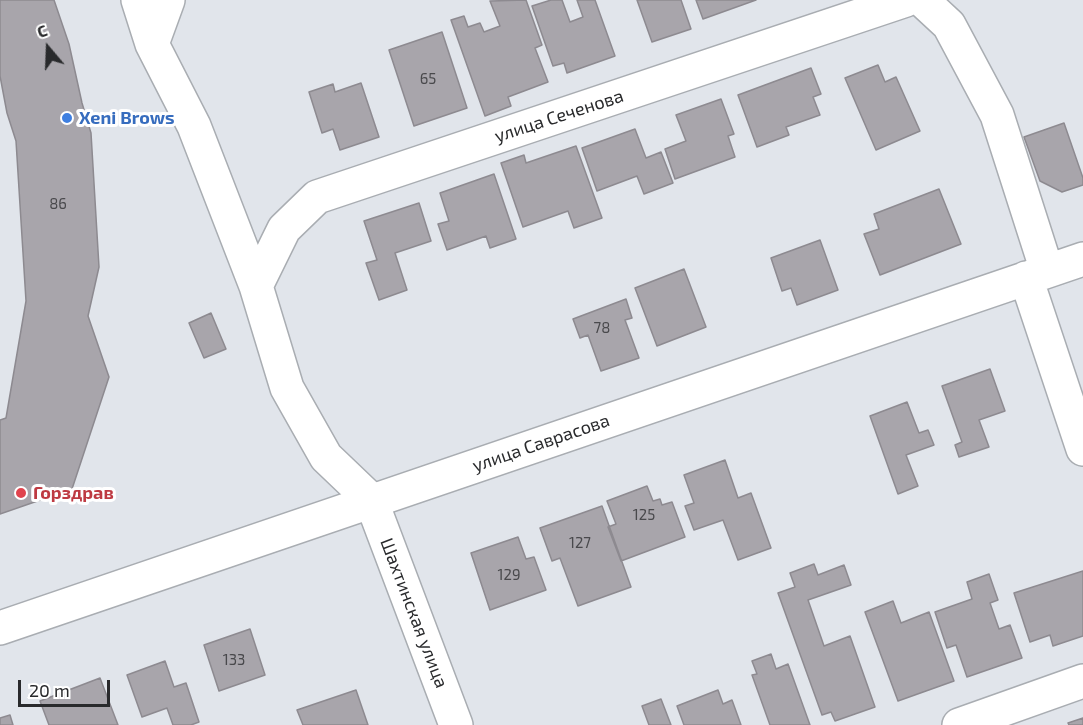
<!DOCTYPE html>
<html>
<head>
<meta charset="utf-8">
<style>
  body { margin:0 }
  #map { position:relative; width:1083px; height:725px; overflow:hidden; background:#e1e5eb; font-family:"Exo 2",sans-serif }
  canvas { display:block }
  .north { position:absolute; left:18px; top:18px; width:60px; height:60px; -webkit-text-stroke:4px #fff; paint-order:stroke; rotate:341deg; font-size:16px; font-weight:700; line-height:24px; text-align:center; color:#292a2c }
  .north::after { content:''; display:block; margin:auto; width:21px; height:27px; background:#292a2c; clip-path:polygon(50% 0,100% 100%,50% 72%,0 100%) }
  .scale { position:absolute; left:18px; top:680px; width:92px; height:27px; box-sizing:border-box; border:3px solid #292a2c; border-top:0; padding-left:8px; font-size:18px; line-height:21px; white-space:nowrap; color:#292a2c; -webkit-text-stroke:4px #fff; paint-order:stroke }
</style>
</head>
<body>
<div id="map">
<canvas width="1083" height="725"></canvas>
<div class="north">С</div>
<div class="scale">20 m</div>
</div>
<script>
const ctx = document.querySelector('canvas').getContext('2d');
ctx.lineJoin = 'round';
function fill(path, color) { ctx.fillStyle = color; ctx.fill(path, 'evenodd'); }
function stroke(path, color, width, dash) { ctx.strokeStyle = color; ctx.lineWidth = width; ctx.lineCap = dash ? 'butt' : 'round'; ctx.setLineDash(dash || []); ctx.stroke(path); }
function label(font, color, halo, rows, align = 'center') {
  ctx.font = font + ' "Exo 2",sans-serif'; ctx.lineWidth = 6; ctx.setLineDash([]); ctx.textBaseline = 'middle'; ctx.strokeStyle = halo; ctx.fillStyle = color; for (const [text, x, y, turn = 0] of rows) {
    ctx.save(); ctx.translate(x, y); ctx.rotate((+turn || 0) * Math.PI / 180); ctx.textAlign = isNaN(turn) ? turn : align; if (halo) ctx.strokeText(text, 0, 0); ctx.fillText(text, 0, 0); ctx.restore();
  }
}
const building = new Path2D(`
  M0 0H54L69 44 82 103 91 133 99 267 88 316 109 377 72 489 0 514V420L6 418 26 301 16 141 7 113 0 76Z
  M526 0 542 45 535 48 548 82 508 97 511 106 485 116 451 20 464 16 468 27 480 23 484 32 500 26 490 1Z
  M551 0H562L570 22 583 17 577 0H595L615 56 567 73 564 63 553 66 532 6Z
  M637 0H681L691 29 652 42Z
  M696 0H756L703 19Z
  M442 32 467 108 414 126 389 50Z
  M878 65 885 82 896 77 920 131 876 150 845 78Z
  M811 68 821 94 813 97 820 115 786 127 789 135 757 147 738 95Z
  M361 83 379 137 340 150 333 129 322 133 309 92 333 84 335 92Z
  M721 99 734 134 728 136 735 157 675 179 665 149 686 141 676 115Z
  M1064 123 1083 178V185L1062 192 1040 181 1024 137Z
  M635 129 646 158 661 152 673 183 644 194 637 176 597 191 582 148Z
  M576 146 602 218 574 228 568 211 523 227 501 163 524 155 526 163Z
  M494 174 516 239 490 248 486 236 447 250 438 224 449 221 440 193Z
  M939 189 961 244 880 275 864 234 879 229 874 214Z
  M419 203 431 241 395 253 407 290 379 300 366 263 377 260 364 221Z
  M820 240 838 290 797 305 791 288 782 291 771 258Z
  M684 269 706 327 657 346 635 288Z
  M626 299 632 318 625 320 639 358 601 371 588 335 580 338 573 319Z
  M211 313 226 349 204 358 189 323Z
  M990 369 1005 411 979 420 989 447 959 457 955 445 962 442 942 386Z
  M907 402 919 433 928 430 934 445 906 455 918 486 898 494 870 416Z
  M725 460 738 498 751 493 771 548 738 560 723 520 694 530 685 506 694 503 684 475Z
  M647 486 653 501 660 499 662 505 672 502 685 537 621 561 608 527 616 524 607 501Z
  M602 506 631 587 578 606 560 558 552 561 540 528Z
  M518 537 526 559 534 557 546 590 490 610 471 553Z
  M814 564 818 575 844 565 851 585 808 600 824 646 850 636 875 707 835 721 831 712 822 715 778 593 795 587 790 573Z
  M1083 571V636L1053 646 1050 635 1030 642 1014 593Z
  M989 574 998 600 990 603 999 629 1010 625 1022 658 967 677 956 645 947 648 935 612 972 599 967 582Z
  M893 601 901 623 929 612 954 681 898 701 865 612Z
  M250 629 265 675 219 691 204 645Z
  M771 654 776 669 788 664 810 725H770L752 675 757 674 752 661Z
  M165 661 174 687 186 683 199 722 191 725H173L167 708 142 717 127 675Z
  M100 678 118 725H49L40 701Z
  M356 690 368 725H303L297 710Z
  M718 690 723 704 732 700 741 725H684L677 706Z
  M661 699 671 725H649L642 706Z
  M10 715 13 725H0V718Z
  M1083 718V725H1069L1068 723Z`);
const minor = new Path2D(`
  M138 0 152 44 194 126 256 286 287 388 326 457 371 500 456 725
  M922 0 949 25 997 115 1047 271
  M152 44 168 0
  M1026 278 1083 449
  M256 286 284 229 317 197 906 0
  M0 628 1083 259
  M959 725 1083 681`);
const markers = [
  [67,118,6,"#3f7fe0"],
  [21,493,6,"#e0444e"]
];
const numberNames = [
  ["65",428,79],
  ["86",58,204],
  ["78",602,328],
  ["125",644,515],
  ["127",580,543],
  ["129",509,575],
  ["133",234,660]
];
const streetNames = [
  ["улица Сеченова",559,116,-18],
  ["улица Саврасова",541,443,-19],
  ["Шахтинская улица",414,613,69]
];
const shopNames = [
  ["Xeni Brows",79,118]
];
const healthNames = [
  ["Горздрав",33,493]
];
fill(building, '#a8a5ab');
stroke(building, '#8d8a90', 1.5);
stroke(minor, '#a9adb2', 36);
stroke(minor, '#fff', 33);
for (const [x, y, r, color] of markers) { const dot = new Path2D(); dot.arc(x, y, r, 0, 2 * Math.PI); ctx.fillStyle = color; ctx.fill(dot); stroke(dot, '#fff', 2); }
label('15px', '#49494c', null, numberNames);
label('18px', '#292a2c', '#fff', streetNames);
label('bold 18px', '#366cbe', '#fff', shopNames, 'left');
label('bold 18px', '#be3a42', '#fff', healthNames, 'left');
</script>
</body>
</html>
